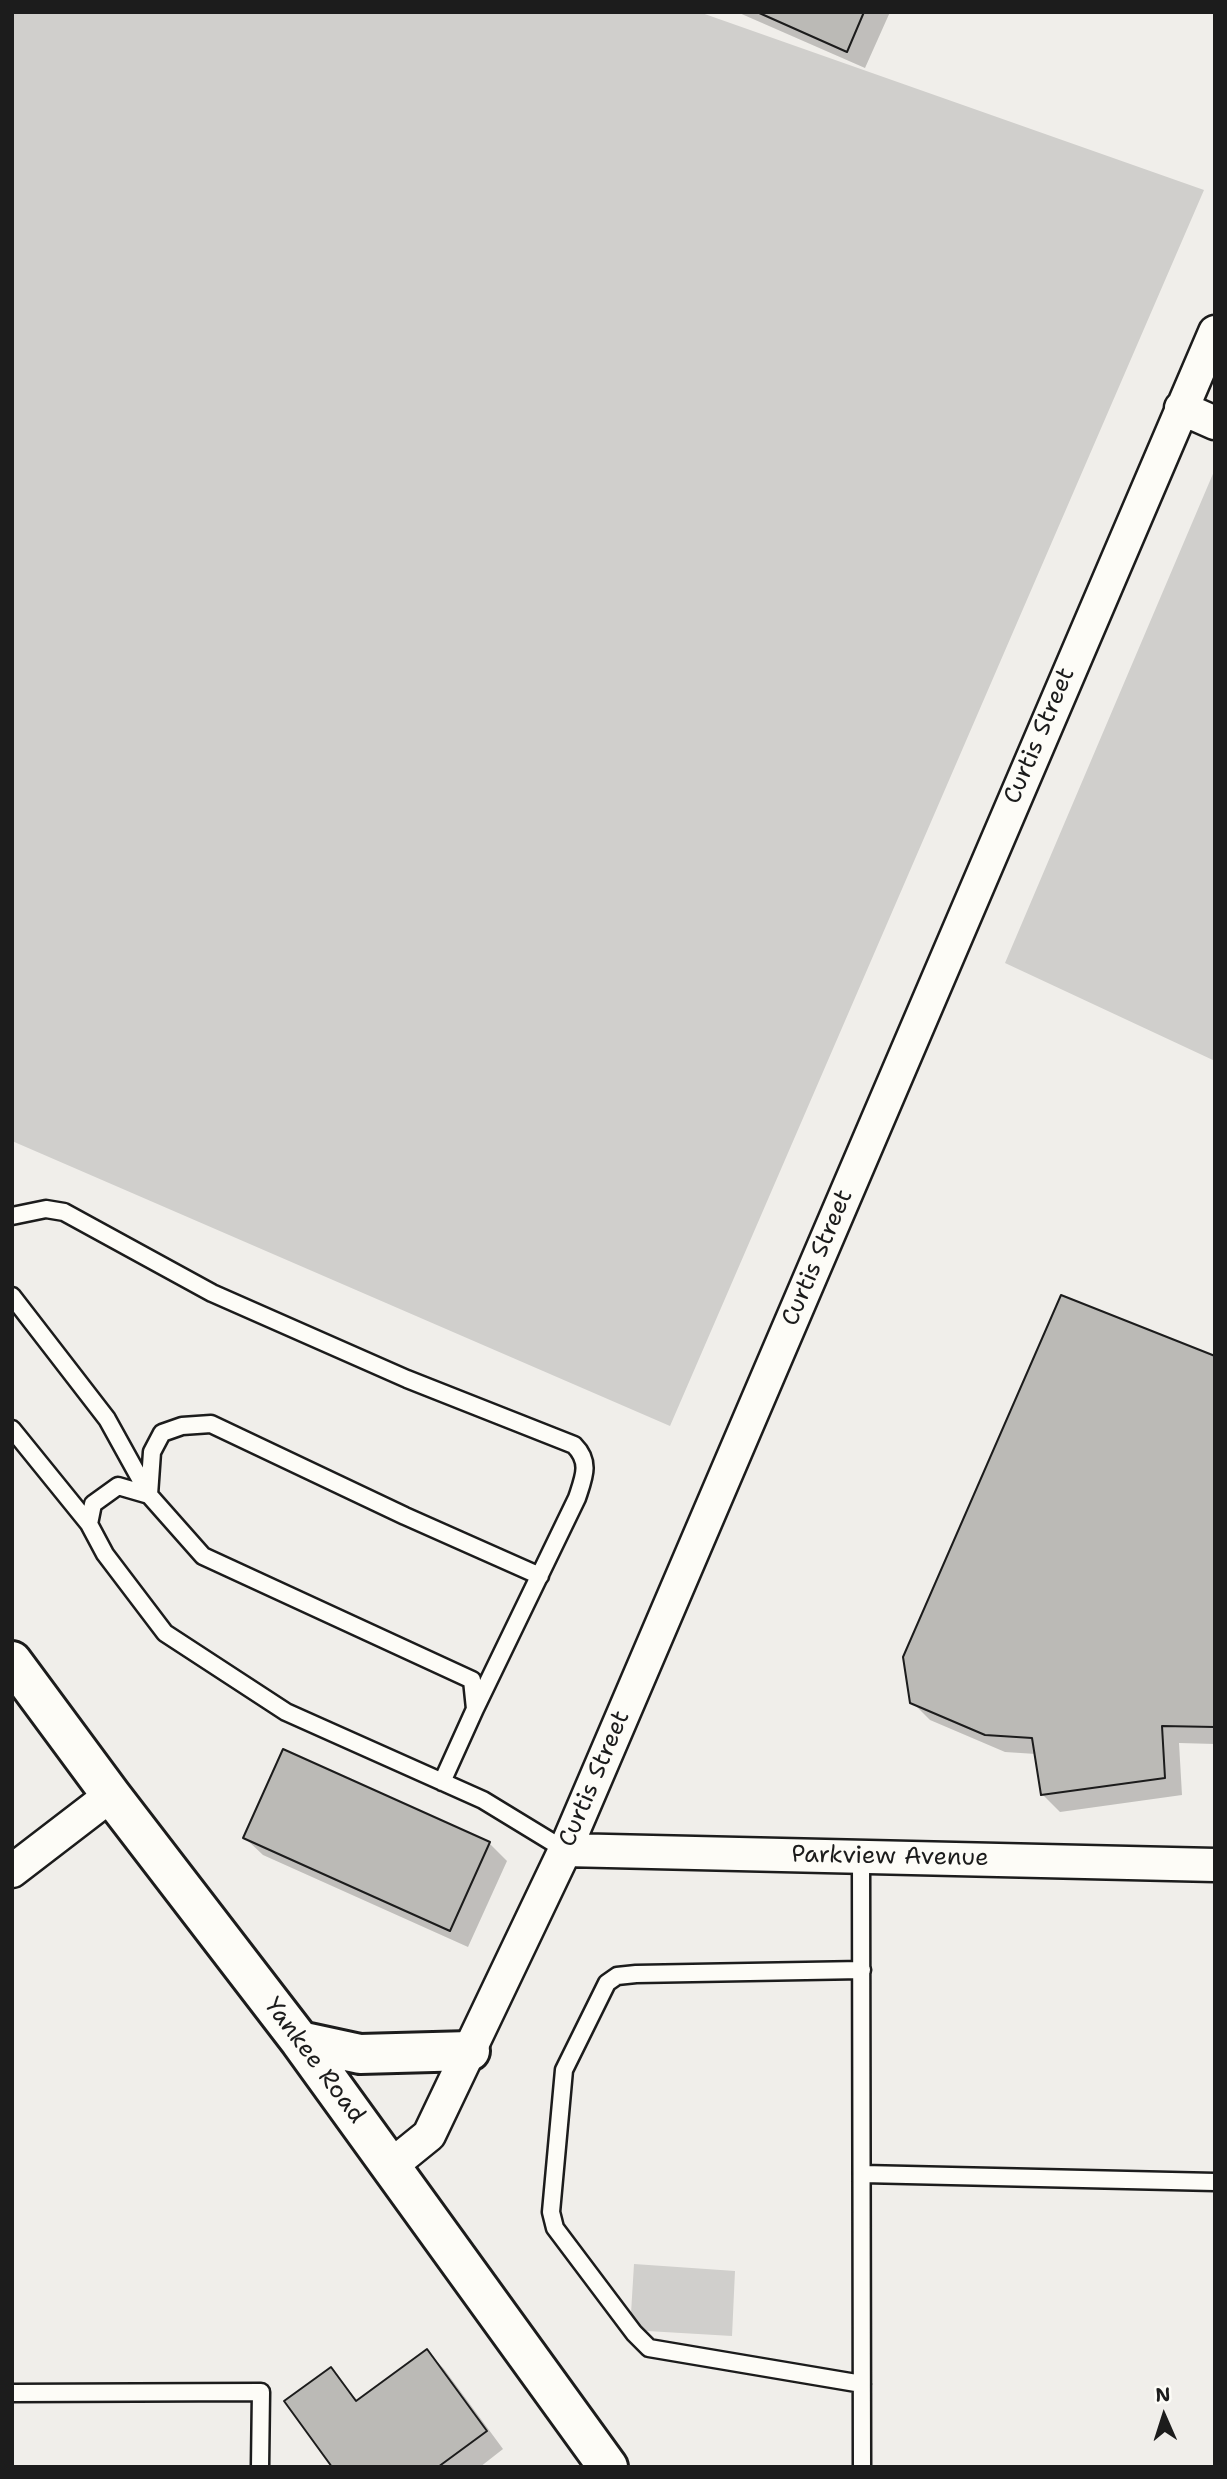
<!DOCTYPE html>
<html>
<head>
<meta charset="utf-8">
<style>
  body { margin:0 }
  #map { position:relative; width:1227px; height:2479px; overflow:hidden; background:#f0eeea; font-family:"Shantell Sans",sans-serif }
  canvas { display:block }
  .frame { position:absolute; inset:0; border:14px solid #1c1c1c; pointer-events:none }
  .north { position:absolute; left:1129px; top:2381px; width:70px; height:70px; -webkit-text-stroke:5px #fdfcf7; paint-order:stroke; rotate:357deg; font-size:19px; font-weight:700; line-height:28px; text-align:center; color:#1c1c1c }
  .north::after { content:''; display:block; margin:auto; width:24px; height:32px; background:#1c1c1c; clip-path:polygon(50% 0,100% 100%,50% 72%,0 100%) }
</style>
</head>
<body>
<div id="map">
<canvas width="1227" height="2479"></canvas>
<div class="frame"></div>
<div class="north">N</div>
</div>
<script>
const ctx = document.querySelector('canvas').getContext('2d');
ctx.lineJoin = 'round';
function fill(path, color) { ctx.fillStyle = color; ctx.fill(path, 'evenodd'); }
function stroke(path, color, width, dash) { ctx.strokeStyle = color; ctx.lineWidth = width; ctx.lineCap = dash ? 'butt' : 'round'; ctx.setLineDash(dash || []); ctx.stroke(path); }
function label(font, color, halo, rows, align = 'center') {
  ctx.font = font + ' "Shantell Sans",sans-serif'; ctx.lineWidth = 5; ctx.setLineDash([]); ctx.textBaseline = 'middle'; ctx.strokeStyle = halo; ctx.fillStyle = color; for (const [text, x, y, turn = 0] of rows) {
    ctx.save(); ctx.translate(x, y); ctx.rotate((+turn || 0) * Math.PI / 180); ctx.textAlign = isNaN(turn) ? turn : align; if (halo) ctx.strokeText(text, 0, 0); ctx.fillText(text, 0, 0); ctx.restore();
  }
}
const green = new Path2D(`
  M12 12H699L1204 190 670 1426 12 1141Z
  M1215 469V1061L1005 963Z
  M634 2264 735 2271 732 2336 630 2330Z`);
const shadow = new Path2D(`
  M737 12H890L865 68Z
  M1215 1358V1744L1179 1743 1182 1795 1060 1812 1042 1794 1036 1754 1005 1752 930 1720 912 1702Z
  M245 1838 489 1843 507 1861 468 1947 263 1855Z
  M427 2351 444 2369 503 2449 480 2467H334L330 2370 358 2401Z`);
const building = new Path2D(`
  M757 12H864L847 52Z
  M1061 1295 1215 1356V1727L1162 1726 1165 1778 1041 1795 1032 1738 985 1735 910 1703 903 1657Z
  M283 1749 490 1842 450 1931 243 1838Z
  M427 2349 487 2431 438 2467H332L284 2401 331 2367 356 2401Z`);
const lane = new Path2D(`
  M12 1216 46 1209 64 1212 212 1293 407 1379 574 1445C591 1462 584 1477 577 1498L475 1709
  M12 1296 107 1419 149 1495
  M12 1429 89 1524
  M149 1495 152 1452 162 1433 182 1426 211 1424 405 1516 540 1576
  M442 1782 475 1709 472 1680 203 1556 149 1495 118 1486 93 1504 89 1524 105 1554 165 1633 286 1712 483 1800 565 1850
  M861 1856 862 2467
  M862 1970 636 1974 617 1976 607 1983 564 2070 551 2212 555 2228 634 2333 649 2348 862 2384
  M863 2174 1215 2182
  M12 2393 261 2392 260 2467`);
const street = new Path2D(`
  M1181 408 1215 423
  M565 1850 1215 1865
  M12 1871 111 1795
  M392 2165 429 2135 565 1850 1215 332`);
const secondary = new Path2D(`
  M12 1661 111 1795 300 2041 608 2467
  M300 2041 360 2054 470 2051`);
const streetNames = [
  ["Curtis Street",1040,736,-67],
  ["Curtis Street",818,1258,-67],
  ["Curtis Street",595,1779,-67],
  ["Parkview Avenue",890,1857,1],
  ["Yankee Road",314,2061,53]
];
fill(green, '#d0cfcc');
fill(shadow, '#0003');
fill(building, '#bbbab6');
stroke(building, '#1c1c1c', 2);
stroke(lane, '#1c1c1c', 21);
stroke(street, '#1c1c1c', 37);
stroke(secondary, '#1c1c1c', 44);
stroke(lane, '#fdfcf7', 16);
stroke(street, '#fdfcf7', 32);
stroke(secondary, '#fdfcf7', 38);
label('24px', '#1c1c1c', '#fdfcf7', streetNames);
</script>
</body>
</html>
